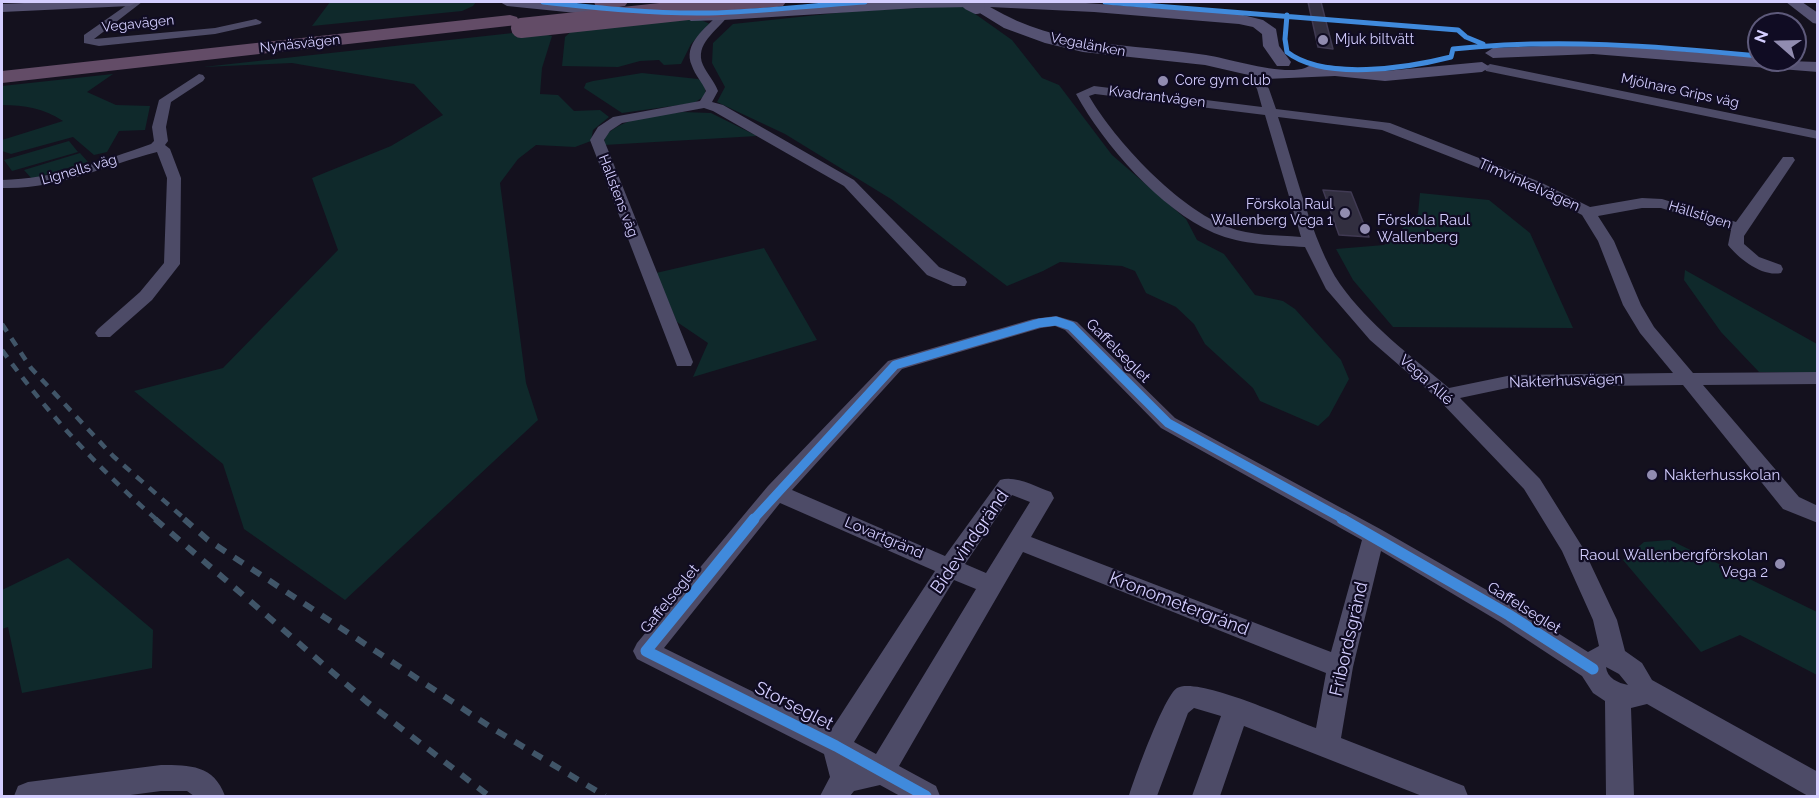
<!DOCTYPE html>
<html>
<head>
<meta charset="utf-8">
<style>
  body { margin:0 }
  #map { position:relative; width:1819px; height:798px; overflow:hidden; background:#14111e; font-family:Raleway,sans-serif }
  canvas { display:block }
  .frame { position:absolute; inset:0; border:3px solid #d4ceff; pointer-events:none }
  .north { position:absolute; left:1747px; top:12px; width:60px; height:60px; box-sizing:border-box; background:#100c23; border:2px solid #5e5a7b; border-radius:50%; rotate:290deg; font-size:16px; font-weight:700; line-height:24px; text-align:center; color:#d4ceff }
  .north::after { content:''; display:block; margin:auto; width:21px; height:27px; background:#918cb0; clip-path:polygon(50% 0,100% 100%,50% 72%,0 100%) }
</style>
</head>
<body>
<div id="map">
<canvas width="1819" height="798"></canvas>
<div class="frame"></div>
<div class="north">N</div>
</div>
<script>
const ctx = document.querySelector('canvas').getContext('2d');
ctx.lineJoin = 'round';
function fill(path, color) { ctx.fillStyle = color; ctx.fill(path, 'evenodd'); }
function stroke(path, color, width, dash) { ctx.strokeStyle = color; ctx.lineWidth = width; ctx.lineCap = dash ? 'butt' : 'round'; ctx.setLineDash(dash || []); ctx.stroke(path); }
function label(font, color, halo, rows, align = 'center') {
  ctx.font = font + ' Raleway,sans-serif'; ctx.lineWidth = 4.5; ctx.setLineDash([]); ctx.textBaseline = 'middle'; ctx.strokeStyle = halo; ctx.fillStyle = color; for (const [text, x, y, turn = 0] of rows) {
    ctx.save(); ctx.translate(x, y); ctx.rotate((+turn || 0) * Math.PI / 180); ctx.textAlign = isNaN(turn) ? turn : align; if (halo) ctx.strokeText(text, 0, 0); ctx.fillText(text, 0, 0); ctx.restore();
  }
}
const green = new Path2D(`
  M330 2H476L473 6 462 11 312 26Z
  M964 6 1012 40 1042 78 1059 85 1112 155 1186 219 1197 240 1224 254 1255 295 1283 301 1295 309 1341 360 1349 379 1329 416 1318 426 1260 401 1253 388 1205 344 1194 324 1176 307 1146 293 1135 271 1122 266 1060 262 1043 271 1007 286 891 199 785 134 717 102 725 87 712 63 713 43 733 24 855 11Z
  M699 19 710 24 691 44 681 64 664 65 659 60 640 61 618 67 562 66 565 37 579 24Z
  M531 31 552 36 542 68 540 94 558 95 574 111 600 110 609 117 593 130 591 141 575 147 536 145 518 159 500 183 526 383 538 420 345 600 244 529 223 464 134 391 223 368 338 250 312 178 391 146 443 115 414 84 292 63 203 67Z
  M642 73 698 79 704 83 706 95 694 103 622 113 584 88 586 83 593 81Z
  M113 74 87 92 116 105 150 106 145 130 119 131 107 152 94 155 73 137 11 154 2 151V140L63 121C43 108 25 105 2 105V86Z
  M682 112 711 113 757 136 604 145 605 136C625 116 655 116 682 112Z
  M69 141 78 152 12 171 4 160Z
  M80 153 88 162 32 179 24 170Z
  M1420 193 1489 200 1530 233 1573 328 1393 327 1353 280 1336 249 1384 245 1418 214Z
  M764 248 817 340 693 377 708 343 677 322 656 273Z
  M1685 270 1817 344V373L1759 372 1721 332 1684 280Z
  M1670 540 1817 612V675L1740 635 1701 652 1623 560 1644 542Z
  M68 558 153 630 152 668 22 693 8 627 2 629V590Z`);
const building = new Path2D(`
  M1308 2H1321L1333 49 1318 47Z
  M1323 190 1351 192 1369 237 1339 235Z`);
const street = new Path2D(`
  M131 2H142L94 39 215 28 256 19 262 22 260 24 215 34 99 46 84 43V35Z
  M723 13 728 16C717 31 694 44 703 65 707 74 715 82 718 91L712 102 723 105 854 180 939 267 965 278 967 282 965 286H953L927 275 844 186 713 111 704 108 622 123 610 131 604 140 693 362 691 366H677L590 140 598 127 613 117 700 101 706 91C702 82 695 75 692 66 682 44 706 28 719 14Z
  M1490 64 1818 131V139L1486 71 1484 68Z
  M1252 67 1256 68 1269 89 1276 109 1390 123 1540 182 1590 207 1642 198 1662 199 1736 222 1783 157H1793L1795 160 1744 236V244L1759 257 1781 265 1783 269 1781 273C1762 277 1739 259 1728 245L1731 230 1661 208H1642L1598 216 1614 241 1641 305 1654 327 1693 373 1818 372V384L1703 385 1799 497 1818 506V523L1783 509 1683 385 1512 387 1460 398 1540 479 1583 548 1617 620 1625 651 1642 663 1652 680 1818 772V796H1808L1647 704 1631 708 1634 796H1606L1605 701 1593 693 1582 676 1500 622 1381 551 1353 667 1341 738 1464 786 1468 796H1422L1244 726 1220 796H1192L1221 716 1194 708 1188 713 1157 796H1129C1134 779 1164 696 1177 688 1197 676 1291 719 1316 728L1326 673 1023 552 899 766 936 786 940 796H900L880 785 854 791 850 796H820L830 777 824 754 637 659 633 651 637 643 768 486 888 361 1033 319 1056 316 1077 322 1175 418 1382 530 1518 608 1588 652 1599 646 1593 620 1562 551 1524 489 1438 399 1370 340 1326 289 1305 247C1275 245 1242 245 1214 233 1160 209 1104 145 1076 94L1094 86 1262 107 1257 89 1246 71ZM1095 94 1265 115 1301 237C1277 235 1251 236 1228 227 1179 209 1115 141 1089 96ZM1278 117 1382 130 1530 188 1582 215 1598 241 1623 305 1640 333 1673 373 1512 375 1449 388C1411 356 1369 325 1340 284 1312 243 1294 165 1278 117ZM1055 326 1065 330 1161 428 1362 540 1331 652 1031 537 1054 498 1051 492C1036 487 1016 475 1000 480L945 556 792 490 902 369 1041 328ZM1012 495 1030 502 986 573 965 564ZM780 503 935 571 831 730 664 648ZM954 580 976 589 876 754 854 742ZM1606 667 1619 674 1628 685C1618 683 1607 678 1606 667Z
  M199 74 203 75 205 78 203 81 171 102 166 127 168 141 165 145 170 149 181 178 180 264 152 300 110 337H98L95 333 98 329 140 292 164 263 167 178 157 152C105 165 58 190 2 188V180C54 179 102 161 151 144L154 141 152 127 159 100Z
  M161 765C190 765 214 765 225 796H194L187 791H161L123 796H14L18 786 28 782Z`);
const secondary = new Path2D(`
  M46 2H137L130 6 2 12V4Z
  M500 2H550L626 8 634 13 626 18 507 6Z
  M880 2H1072L1239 14 1263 20 1276 29 1279 46 1291 62 1289 66H1277L1263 46 1262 34 1253 27 1239 24 1094 12 990 7C1062 49 1128 43 1206 55 1231 59 1283 76 1305 68 1308 67 1310 65 1313 64L1385 71 1482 62 1490 67 1482 72 1385 81 1335 76 1266 79 1205 65 1083 52 1045 43 1004 28 970 7 917 8 723 20 691 21 683 16 691 11 756 10Z
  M1786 2H1802L1818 13V24L1813 23Z
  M1593 44 1759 57V60L1818 62V72L1593 54 1493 58 1485 53 1493 48Z`);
const highway = new Path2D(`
  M594 2H628L625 6C616 8 605 9 596 7Z
  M719 2H786L783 6 777 7 725 11 719 10 716 6Z
  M510 15 517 17 519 21 517 25 2 83V71Z`);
const railFar1 = new Path2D(`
  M2 324 31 368 113 456 186 520
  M2 350C47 413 99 469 157 520`);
const rail = new Path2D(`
  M155 519 367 702 489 796
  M184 519 208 540 492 728 605 796`);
const secondaryBridge = new Path2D(`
  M969 2 977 6`);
const highwayBridge = new Path2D(`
  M521 28 725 6`);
const cyclewayFar2 = new Path2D(`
  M543 2C598 8 653 14 709 13 761 12 813 5 865 2
  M1105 2 1458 30 1466 37 1483 44
  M1287 15 1285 39 1287 52C1324 81 1408 68 1451 57L1453 49C1556 38 1657 46 1759 56`);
const cyclewayFar1 = new Path2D(`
  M753 520 895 365 1039 323 1056 321 1071 326 1168 423 1345 520`);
const cycleway = new Path2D(`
  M754 519 646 651 836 746 926 796
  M1342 519 1509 615 1593 669`);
const markers = [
  [1323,40,6,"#918cb0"],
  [1163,81,6,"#918cb0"],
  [1345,213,6,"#918cb0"],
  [1365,229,6,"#918cb0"],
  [1652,475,6,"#918cb0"],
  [1780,564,6,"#918cb0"]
];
const farStreetnames = [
  ["Vegavägen",138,24,-6],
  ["Nynäsvägen",300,44,-6],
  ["Vegalänken",1088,45,11],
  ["Mjölnare Grips väg",1680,91,12],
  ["Kvadrantvägen",1157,97,7],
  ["Lignells väg",79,170,-16],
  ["Hallstens väg",618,196,69],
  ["Hällstigen",1700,215,17]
];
const farPoinames = [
  ["Mjuk biltvätt",1335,40],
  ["Core gym club",1175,81],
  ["Förskola Raul",1333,205,"right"],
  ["Wallenberg Vega 1",1333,221,"right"]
];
const streetNames = [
  ["Timvinkelvägen",1529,185,24],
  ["Gaffelseglet",1118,351,45],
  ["Vega Allé",1426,380,42],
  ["Nakterhusvägen",1566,381,-2],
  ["Lovartgränd",884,538,23],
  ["Gaffelseglet",670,599,-51],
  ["Gaffelseglet",1524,608,32]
];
const poiNames = [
  ["Förskola Raul",1377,220],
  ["Wallenberg",1377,237],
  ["Nakterhusskolan",1664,475],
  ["Raoul Wallenbergförskolan",1768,555,"right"],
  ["Vega 2",1768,572,"right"]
];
const nearStreetnames = [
  ["Bidevindgränd",970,542,-55],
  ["Kronometergränd",1179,604,21],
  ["Fribordsgränd",1349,639,-77],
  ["Storseglet",794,706,27]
];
fill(green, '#0f292b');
fill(building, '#322f40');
stroke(building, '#403a53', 1.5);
fill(street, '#4d4b67');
fill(secondary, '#555272');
fill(highway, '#634c67');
stroke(railFar1, '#405568', 4.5, [9, 8]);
stroke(rail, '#405568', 6, [11, 10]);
stroke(secondaryBridge, '#555272', 16);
stroke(highwayBridge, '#634c67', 20);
stroke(cyclewayFar2, '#408adc', 5);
stroke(cyclewayFar1, '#408adc', 9);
stroke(cycleway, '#408adc', 11);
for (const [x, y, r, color] of markers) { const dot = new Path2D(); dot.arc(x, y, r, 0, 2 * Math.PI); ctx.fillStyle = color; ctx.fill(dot); stroke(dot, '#100c23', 2); }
label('14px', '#d4ceff', '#100c23', farStreetnames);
label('14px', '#d4ceff', '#100c23', farPoinames, 'left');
label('15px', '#d4ceff', '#100c23', streetNames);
label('15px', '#d4ceff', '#100c23', poiNames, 'left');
label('18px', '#d4ceff', '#100c23', nearStreetnames);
</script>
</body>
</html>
